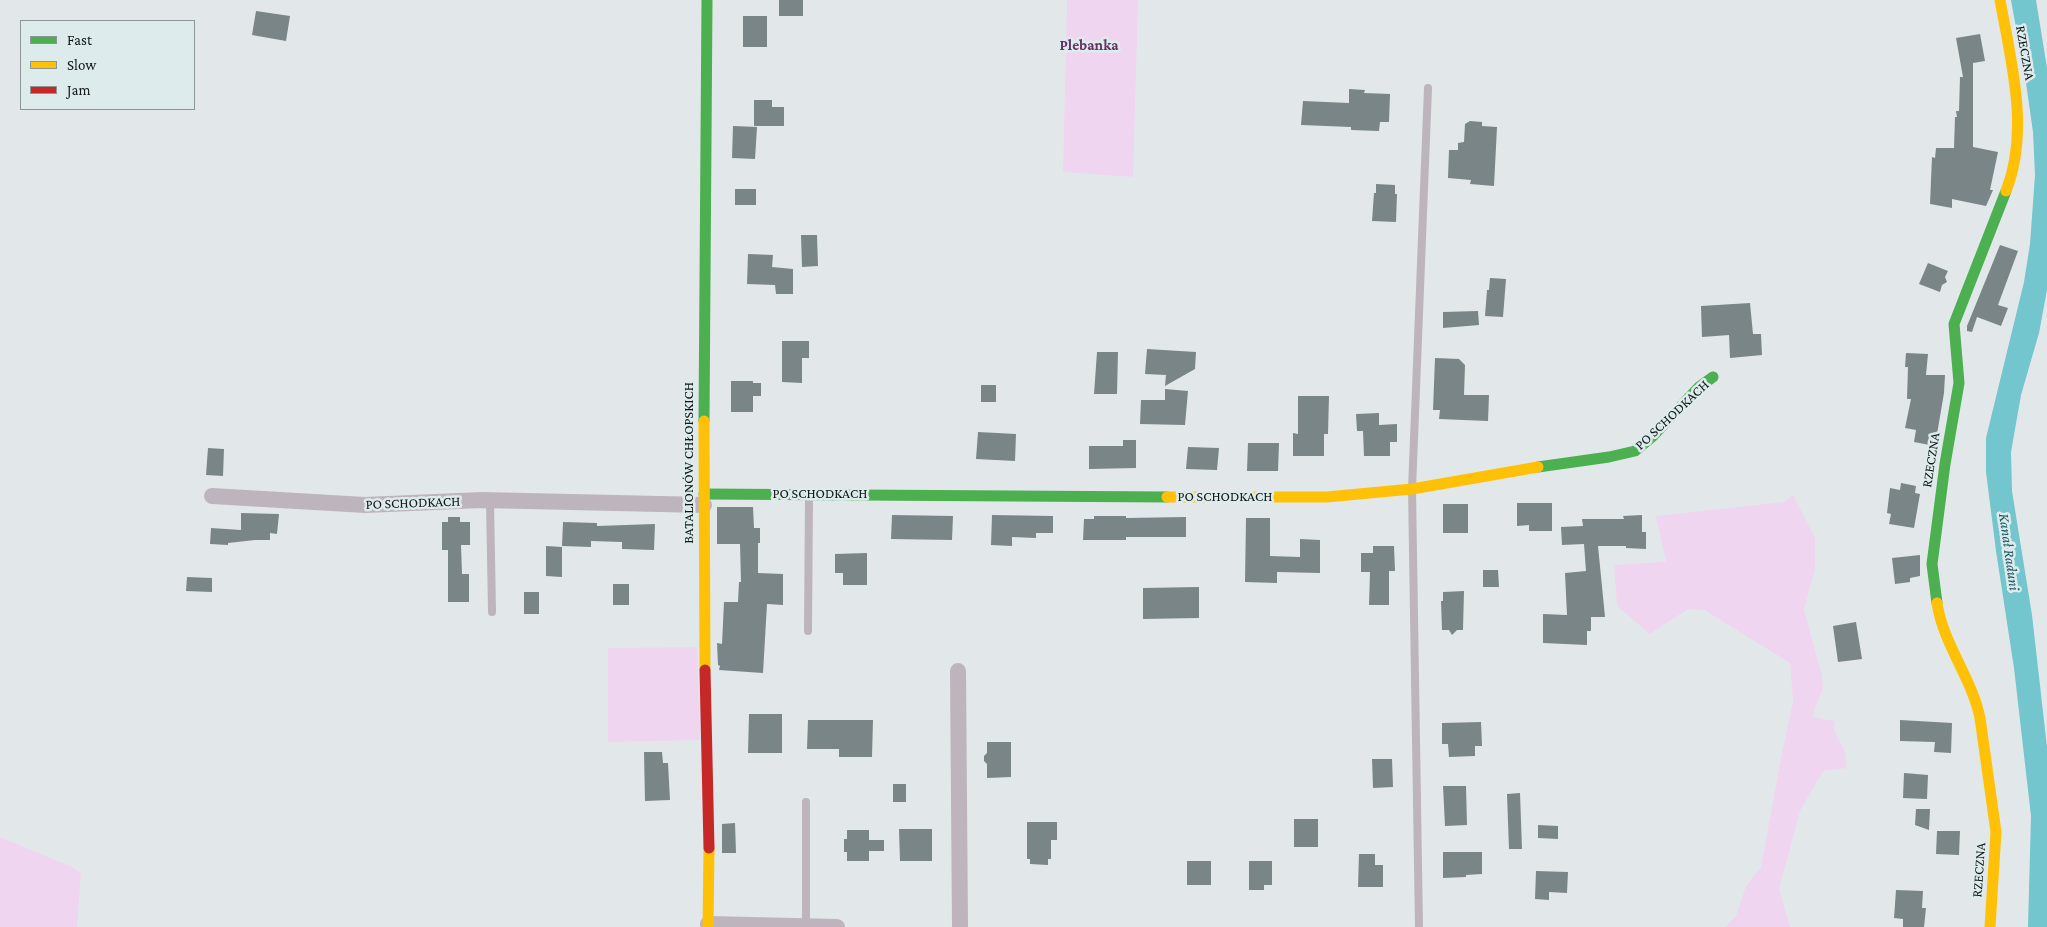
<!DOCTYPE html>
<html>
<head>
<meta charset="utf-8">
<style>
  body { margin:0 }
  #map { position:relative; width:2047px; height:927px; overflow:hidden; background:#e2e8ea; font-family:"Crimson Pro",serif }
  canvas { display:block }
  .legend { position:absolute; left:20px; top:20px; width:175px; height:90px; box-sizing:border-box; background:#deebed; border:1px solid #8c9697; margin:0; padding:6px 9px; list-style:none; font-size:15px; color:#121717 }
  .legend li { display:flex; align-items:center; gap:10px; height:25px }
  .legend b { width:25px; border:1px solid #8c9697 }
</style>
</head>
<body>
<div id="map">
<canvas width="2047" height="927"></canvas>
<ul class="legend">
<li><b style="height:6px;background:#4caf50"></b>Fast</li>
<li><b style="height:6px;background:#ffc107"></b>Slow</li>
<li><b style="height:6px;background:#c62828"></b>Jam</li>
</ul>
</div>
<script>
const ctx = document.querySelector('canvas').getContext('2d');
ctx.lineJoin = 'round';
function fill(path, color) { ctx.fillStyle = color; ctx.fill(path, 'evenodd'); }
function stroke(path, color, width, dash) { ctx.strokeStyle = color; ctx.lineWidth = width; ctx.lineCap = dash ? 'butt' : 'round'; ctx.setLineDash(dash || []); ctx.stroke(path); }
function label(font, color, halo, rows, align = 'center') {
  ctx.font = font + ' "Crimson Pro",serif'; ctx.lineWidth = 5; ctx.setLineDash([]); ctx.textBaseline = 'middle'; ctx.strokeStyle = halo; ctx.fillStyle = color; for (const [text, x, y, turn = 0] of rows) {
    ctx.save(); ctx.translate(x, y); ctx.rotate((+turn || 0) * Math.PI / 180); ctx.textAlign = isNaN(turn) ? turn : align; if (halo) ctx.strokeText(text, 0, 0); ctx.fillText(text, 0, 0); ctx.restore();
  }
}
const green = new Path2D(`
  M1067 0H1138L1133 177 1063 172Z
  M1793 495 1815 537V569L1804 610 1822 675 1823 688 1812 717 1835 721 1834 730 1844 749 1847 768 1823 771 1800 811 1779 889 1790 927H1725L1736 916 1746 886 1761 867 1781 758 1793 701 1790 663 1704 610 1688 609 1650 634 1617 606 1614 565 1666 562 1656 516 1784 502Z
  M697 647 700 740 608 742V648Z
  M0 837 74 868 81 874 77 927H0Z`);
const water = new Path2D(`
  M2011 0H2036L2047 68V290L2039 333 2021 395 2011 452 2012 491 2032 615 2047 747V927H2028L2031 816 2014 668 1996 551 1986 472V438L2024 282 2030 244 2035 175 2033 132 2026 83Z`);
const building = new Path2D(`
  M779 0H803V16H779Z
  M256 11 290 16 286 41 252 35Z
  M743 16H767V47H743Z
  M1980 34 1985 61 1973 63V147L1998 152 1990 190H1993L1986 206 1952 199V208L1930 204 1932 157 1935 158 1936 148H1954L1955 117H1957L1956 111H1959L1960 77H1963L1956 38Z
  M1349 89 1365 90 1364 93 1390 94 1389 122H1380L1379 131 1351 130V127L1301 125 1303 101 1349 103Z
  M754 100H772V107H784V126H754Z
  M1470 121 1482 122V126L1497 127 1494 186 1470 184 1471 180 1448 178 1449 150H1458V143L1464 142 1465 124Z
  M733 126 757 127 755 159 732 158Z
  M1376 184 1395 185V194H1397L1396 222 1372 221 1374 193H1376Z
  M735 189H756V205H735Z
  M801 235H817L818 266 802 267Z
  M2000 245 2018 251 1998 305 2008 308 2001 326 1977 317 1972 332 1967 331V326Z
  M748 254 773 255 772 267 793 269V294H776L775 285 747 284Z
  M1928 263 1948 271 1945 277 1947 282 1942 285 1940 292 1919 284Z
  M1490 278 1506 279 1503 317 1485 316 1487 290H1489Z
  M1750 303 1753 334H1761L1762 355 1730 358 1729 335 1702 337 1701 306Z
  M1478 311 1479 325 1443 328V312Z
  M782 341H809V358H802V383L782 382Z
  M1147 349 1196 352 1195 369 1165 386 1166 375 1145 374Z
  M1097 352H1118L1117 394H1094Z
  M1906 353 1928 354 1926 375H1945L1944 393 1935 446 1914 442 1916 430 1905 428 1911 399H1907L1908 367H1905Z
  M1435 358 1459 359 1465 365 1464 395H1489L1488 421 1439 419 1440 410H1433Z
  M731 381H753V383H761V396H753V412H731Z
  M981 385H996V402H981Z
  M1165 389 1188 391 1185 425 1140 424 1141 400H1165Z
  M1298 396H1329L1328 434H1324V456H1293V433L1298 434Z
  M1379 413V425L1397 424V442H1390V456H1364L1363 431H1357L1356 414Z
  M978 432 1016 434 1015 461 976 459Z
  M1123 440H1136V468L1089 469V446H1123Z
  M1248 443H1279L1278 471H1247Z
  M1188 447 1219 448 1217 470 1186 469Z
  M208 448 224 449 223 476 206 475Z
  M1901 483 1916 486 1915 493 1920 494 1914 528 1889 524 1891 514 1887 513 1890 488 1900 490Z
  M1517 503H1552V531H1529V525L1517 526Z
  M1443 504H1468V533H1443Z
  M717 507H753L754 528H760V543H758V573L783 574V605L767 604 763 673 719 670 720 666 718 665 717 643 722 644 724 602H738L739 582H741L740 544H717Z
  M241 513 279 514 277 534 270 533V540H255L228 543V545L210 544 211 528 241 530Z
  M892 515 953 516 952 540 891 539Z
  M992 515 1053 516V533H1036V538L1012 537V546L991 545Z
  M1642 515V532H1646V549L1626 548V546H1598L1605 617H1591V631H1587V645L1543 643V614L1567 615 1565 573 1586 571 1584 544 1562 545 1561 527 1583 526 1582 519H1624L1623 516Z
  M1094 516H1126V518L1186 517V537H1126V540H1083L1084 519H1094Z
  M448 517H460V522H470V545H461L462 574H469V602H448V550H442V522H448Z
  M1246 518H1270V556L1300 557V539L1320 540V573L1277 572V583L1245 582Z
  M563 522 597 523V526L655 524 654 550 622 549V542L591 541V547L562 546Z
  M546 546 562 547V577L546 576Z
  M1373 546H1394L1395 571H1389V605H1369L1370 572H1361V553H1373Z
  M867 553V585H843V573H835V554Z
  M1920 555V576L1910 578V582L1895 584 1892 558Z
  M1483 570H1498L1499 587H1483Z
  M187 577 212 578V592L186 591Z
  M613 584H629V605H613Z
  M1199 587V618L1143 619V588Z
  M1464 591 1463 630H1457L1452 635 1449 630H1442L1441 601H1443V592Z
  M524 592H539V614H524Z
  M1856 622 1862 659 1838 662 1833 626Z
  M749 714H782V753H748Z
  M808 720H873L872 757H839V749H807Z
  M1900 720 1952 723 1951 753 1934 752 1935 742 1900 741Z
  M1481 722 1482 746H1475V756L1449 757 1448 744H1442V723Z
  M987 742H1011V777L987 778V764L984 761V756L987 753Z
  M644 752H662L663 763H668L670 800 645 801Z
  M1372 759H1392L1393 787 1373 788Z
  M1904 773 1928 775 1927 799 1903 798Z
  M893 784H906V802H893Z
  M1443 786H1466L1467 825 1445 826Z
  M1520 793 1522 849H1509L1507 794Z
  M1916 809H1930L1929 830 1915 825Z
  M1294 819H1318V847H1294Z
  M1027 822H1057V840H1051V859H1048V865L1030 864V859H1027Z
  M735 823 736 853H722V824Z
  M1538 825 1558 826V839L1538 838Z
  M899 829H932V861H900Z
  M847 830H869V840H884V851H869V861H847V852H844V839H847Z
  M1937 831H1960L1959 855 1936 854Z
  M1443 852H1482V874L1466 875V877L1443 878Z
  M1359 854H1375V865H1383V887H1358Z
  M1187 861H1211V885H1187Z
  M1249 861H1272V885H1264V890H1249Z
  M1536 871 1568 872 1567 893 1549 892V900L1535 899Z
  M1896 890 1923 891 1922 908H1926L1924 927H1903V919L1894 918Z`);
const lane = new Path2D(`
  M490 500 492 612
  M808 631 809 496
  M806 802V926
  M1419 927 1412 489 1428 88`);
const street = new Path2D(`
  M212 496 365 505 482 500 704 505
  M958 671 960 927
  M708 924 837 927`);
const fast = new Path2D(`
  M704 421 707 0
  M1538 467 1609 457 1635 451 1653 436 1699 387 1713 377
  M704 494 1167 497
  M1937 603 1932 564 1945 464 1959 383 1954 324 2006 191`);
const slow = new Path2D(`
  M2000 0C2011 61 2030 131 2006 191
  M704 421 705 670
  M1167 497H1327L1412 489 1538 467
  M1937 603C1943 644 1972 678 1980 718L1996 832 1990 927
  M708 927 709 848`);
const jam = new Path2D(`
  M705 670 709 848`);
const streetNames = [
  ["RZECZNA",2025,53,80],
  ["PO SCHODKACH",1672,415,-43],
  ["RZECZNA",1931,460,-81],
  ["BATALIONÓW CHŁOPSKICH",689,463,-90],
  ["PO SCHODKACH",820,494],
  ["PO SCHODKACH",1225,497],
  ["PO SCHODKACH",413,503,-2],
  ["RZECZNA",1979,870,-86]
];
const neighbourhoodNames = [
  ["Plebanka",1089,45]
];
const waterNames = [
  ["Kanał Raduni",2009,552,82]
];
fill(green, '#f0d5f1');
fill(water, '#73c5ce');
fill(building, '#798586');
stroke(lane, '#bdb4bd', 8);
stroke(street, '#bdb4bd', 16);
stroke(fast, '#4caf50', 11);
stroke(slow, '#ffc107', 11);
stroke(jam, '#c62828', 11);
label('14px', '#121717', '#deebed', streetNames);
label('bold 15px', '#663364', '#deebed', neighbourhoodNames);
label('italic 15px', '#16575d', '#deebed', waterNames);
</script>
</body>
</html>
